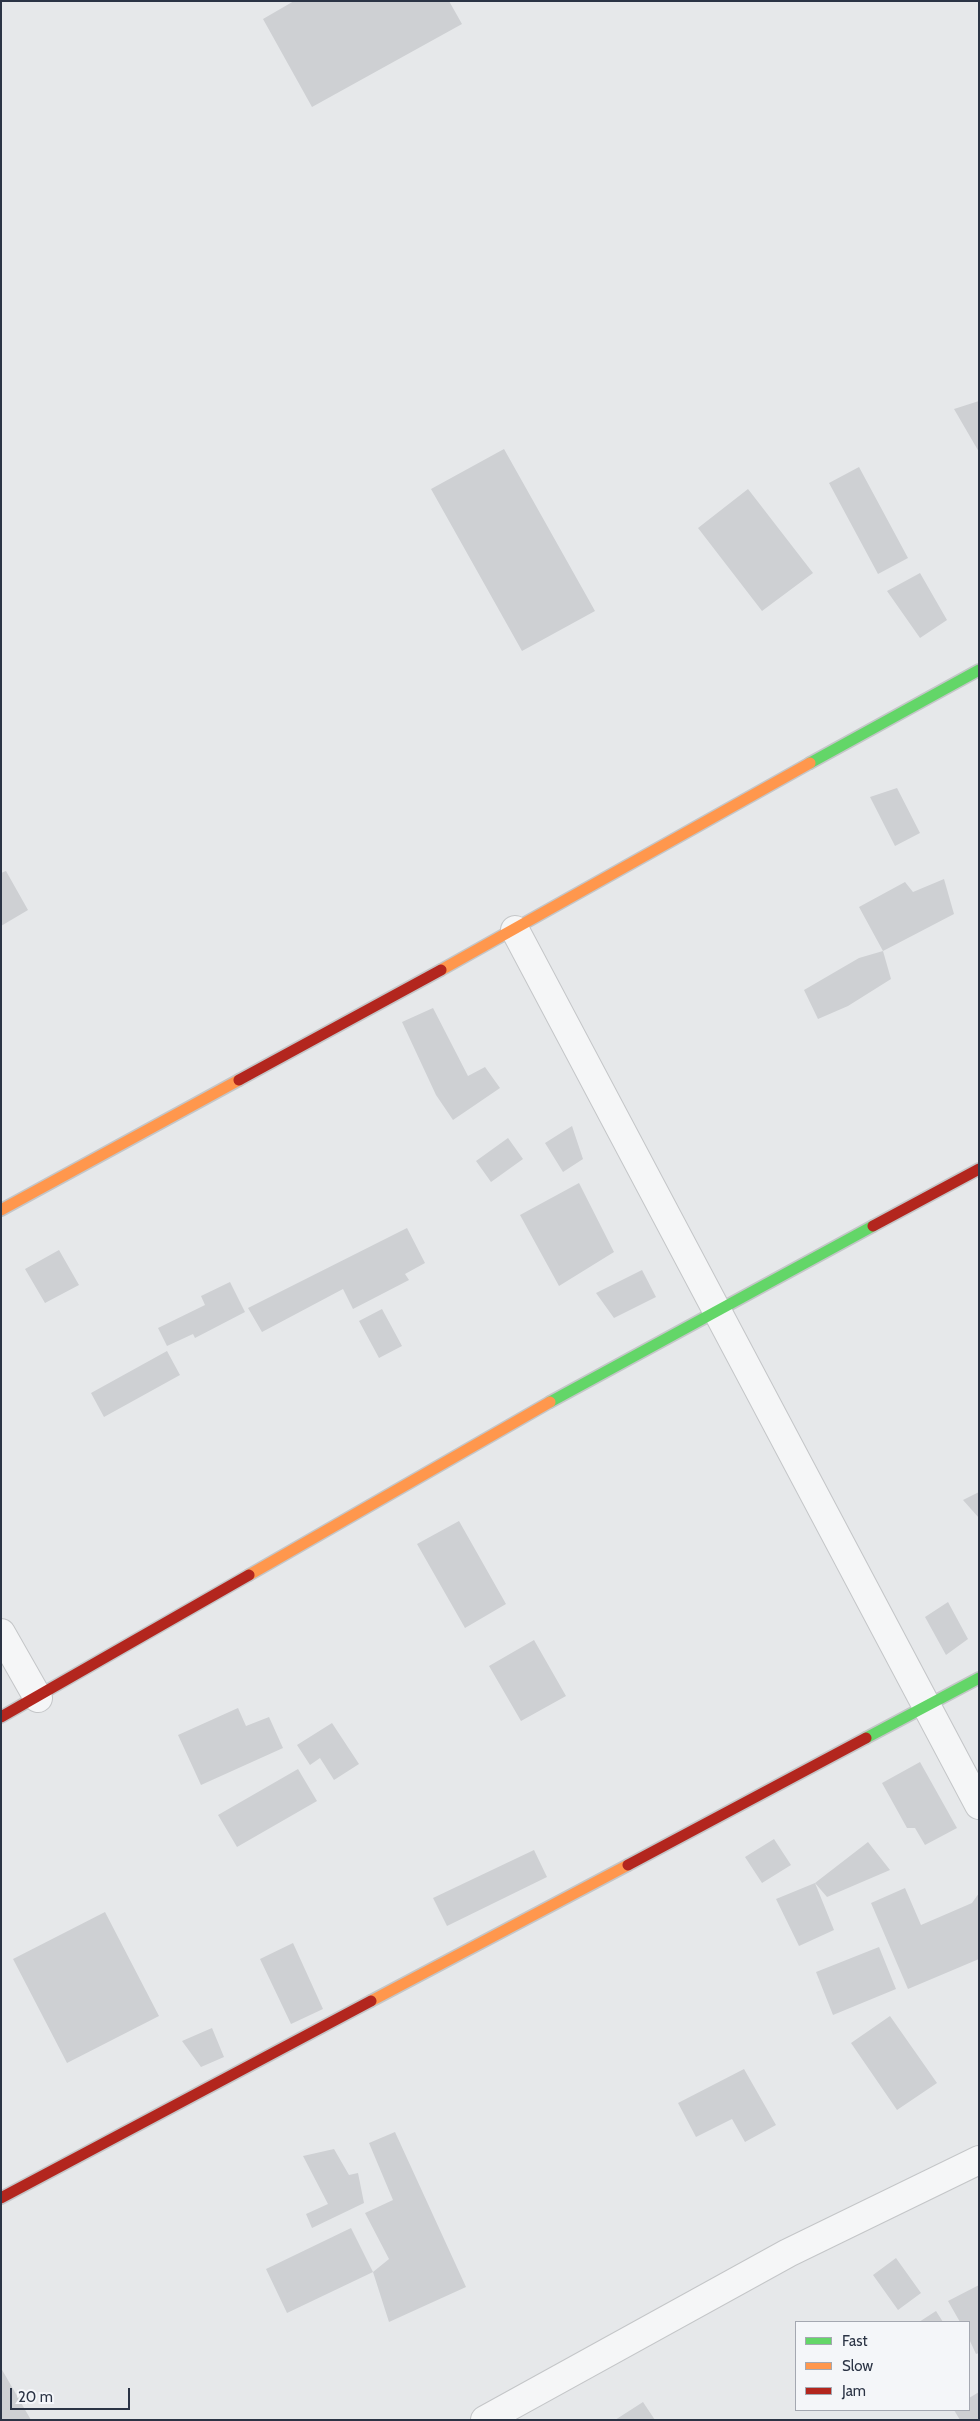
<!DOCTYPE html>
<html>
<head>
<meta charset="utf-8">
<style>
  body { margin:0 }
  #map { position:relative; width:980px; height:2421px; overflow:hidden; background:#e6e8ea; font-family:Cabin,sans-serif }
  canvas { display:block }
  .frame { position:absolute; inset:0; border:2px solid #2b3445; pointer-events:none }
  .legend { position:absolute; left:795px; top:2321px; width:175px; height:90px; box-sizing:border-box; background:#f4f6f9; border:1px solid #a4a8b1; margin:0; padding:6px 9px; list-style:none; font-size:15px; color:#2b3445 }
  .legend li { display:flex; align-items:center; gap:10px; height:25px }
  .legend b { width:25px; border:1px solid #a4a8b1 }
  .scale { position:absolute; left:10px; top:2388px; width:120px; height:22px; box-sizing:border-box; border:2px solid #2b3445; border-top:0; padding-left:6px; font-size:15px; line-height:18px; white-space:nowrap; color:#2b3445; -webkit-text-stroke:4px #f4f6f9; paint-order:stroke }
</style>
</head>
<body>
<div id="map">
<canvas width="980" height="2421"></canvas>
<div class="frame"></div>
<ul class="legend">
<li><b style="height:6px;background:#63d668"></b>Fast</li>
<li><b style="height:6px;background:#ff974d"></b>Slow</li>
<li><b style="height:6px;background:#b3261e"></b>Jam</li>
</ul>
<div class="scale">20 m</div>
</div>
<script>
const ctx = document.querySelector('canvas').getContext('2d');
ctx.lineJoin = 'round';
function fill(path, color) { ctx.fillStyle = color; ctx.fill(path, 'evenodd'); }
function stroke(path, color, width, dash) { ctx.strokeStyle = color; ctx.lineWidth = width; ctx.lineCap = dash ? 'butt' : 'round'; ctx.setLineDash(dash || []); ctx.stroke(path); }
const building = new Path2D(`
  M294 1H449L462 24 312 107 263 19Z
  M979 401V452L954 409Z
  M504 449 595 611 522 651 431 489Z
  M859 467 908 558 878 574 829 483Z
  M748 489 813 573 762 611 698 528Z
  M920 573 947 620 920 638 887 591Z
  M897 788 920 833 895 846 870 797Z
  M6 871 28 910 1 926V873Z
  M944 879 954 914 883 951 859 907 905 882 913 892Z
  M883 951 891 979 848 1006 818 1019 804 990 859 958Z
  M433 1008 468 1076 485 1067 500 1088 453 1120 436 1095 402 1022Z
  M572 1126 583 1159 563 1172 545 1143Z
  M508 1138 523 1159 491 1182 476 1161Z
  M579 1183 614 1252 559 1286 520 1215Z
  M407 1228 425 1263 405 1274 409 1280 353 1309 343 1289 262 1332 248 1308Z
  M59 1250 79 1285 45 1303 25 1269Z
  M642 1270 656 1297 614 1318 596 1293Z
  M230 1282 245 1312 195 1338 193 1334 167 1346 158 1328 205 1305 201 1296Z
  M382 1309 402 1346 379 1358 359 1321Z
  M167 1351 180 1375 104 1417 91 1393Z
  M979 1492V1518L963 1500Z
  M459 1521 506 1604 465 1628 417 1544Z
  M948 1602 968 1639 946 1655 925 1617Z
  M534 1640 566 1696 521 1721 489 1666Z
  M238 1708 246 1726 269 1717 283 1748 201 1785 178 1735Z
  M332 1723 359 1764 334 1780 320 1758 310 1765 297 1745Z
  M920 1762 957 1828 925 1845 915 1828H907L882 1783Z
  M298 1769 317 1801 237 1847 218 1815Z
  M774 1839 791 1865 762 1883 745 1857Z
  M868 1842 890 1870 827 1897 815 1883Z
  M534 1850 547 1877 447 1926 433 1898Z
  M815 1883 834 1930 799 1946 776 1899Z
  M905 1888 921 1925 972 1903 979 1893V1959L908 1989 871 1903Z
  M105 1912 159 2016 67 2063 13 1959Z
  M293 1943 323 2009 291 2024 260 1959Z
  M879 1947 896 1989 833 2015 816 1972Z
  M890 2016 937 2083 897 2110 851 2043Z
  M212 2028 224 2057 201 2067 182 2041Z
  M744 2069 776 2125 745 2142 732 2119 696 2137 678 2103Z
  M395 2132 466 2287 389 2322 373 2272 287 2313 266 2269 351 2228 373 2272 389 2259 365 2213 393 2200 369 2143Z
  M334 2149 349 2175 358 2173 364 2203 312 2228 306 2214 328 2204 303 2156Z
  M896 2258 921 2293 898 2310 873 2275Z
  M979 2285V2353L976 2354 969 2339V2322H960L948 2301Z
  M936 2311 943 2322H919Z
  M1 2368 31 2420H1Z
  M979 2392V2420H960L954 2410H969V2398Z
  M643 2402 655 2420H615Z`);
const street = new Path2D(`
  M515 930 979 1805
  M1 1633 38 1698
  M485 2420 788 2253 979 2160`);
const fast = new Path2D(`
  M810 763 979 670
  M550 1402 873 1226
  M866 1738 979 1678`);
const slow = new Path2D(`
  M441 970 810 763
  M1 1210 239 1080
  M249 1575 550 1402
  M371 2001 628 1865`);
const jam = new Path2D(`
  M239 1080 441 970
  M873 1226 979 1169
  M1 1717 249 1575
  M628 1865 866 1738
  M1 2198 371 2001`);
fill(building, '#ced0d3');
stroke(street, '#c4c6c8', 30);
stroke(fast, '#c4c6c8', 14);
stroke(slow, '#c4c6c8', 14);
stroke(jam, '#c4c6c8', 14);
stroke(street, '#f5f6f7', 28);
stroke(fast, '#63d668', 11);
stroke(slow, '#ff974d', 11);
stroke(jam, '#b3261e', 11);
</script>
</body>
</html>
